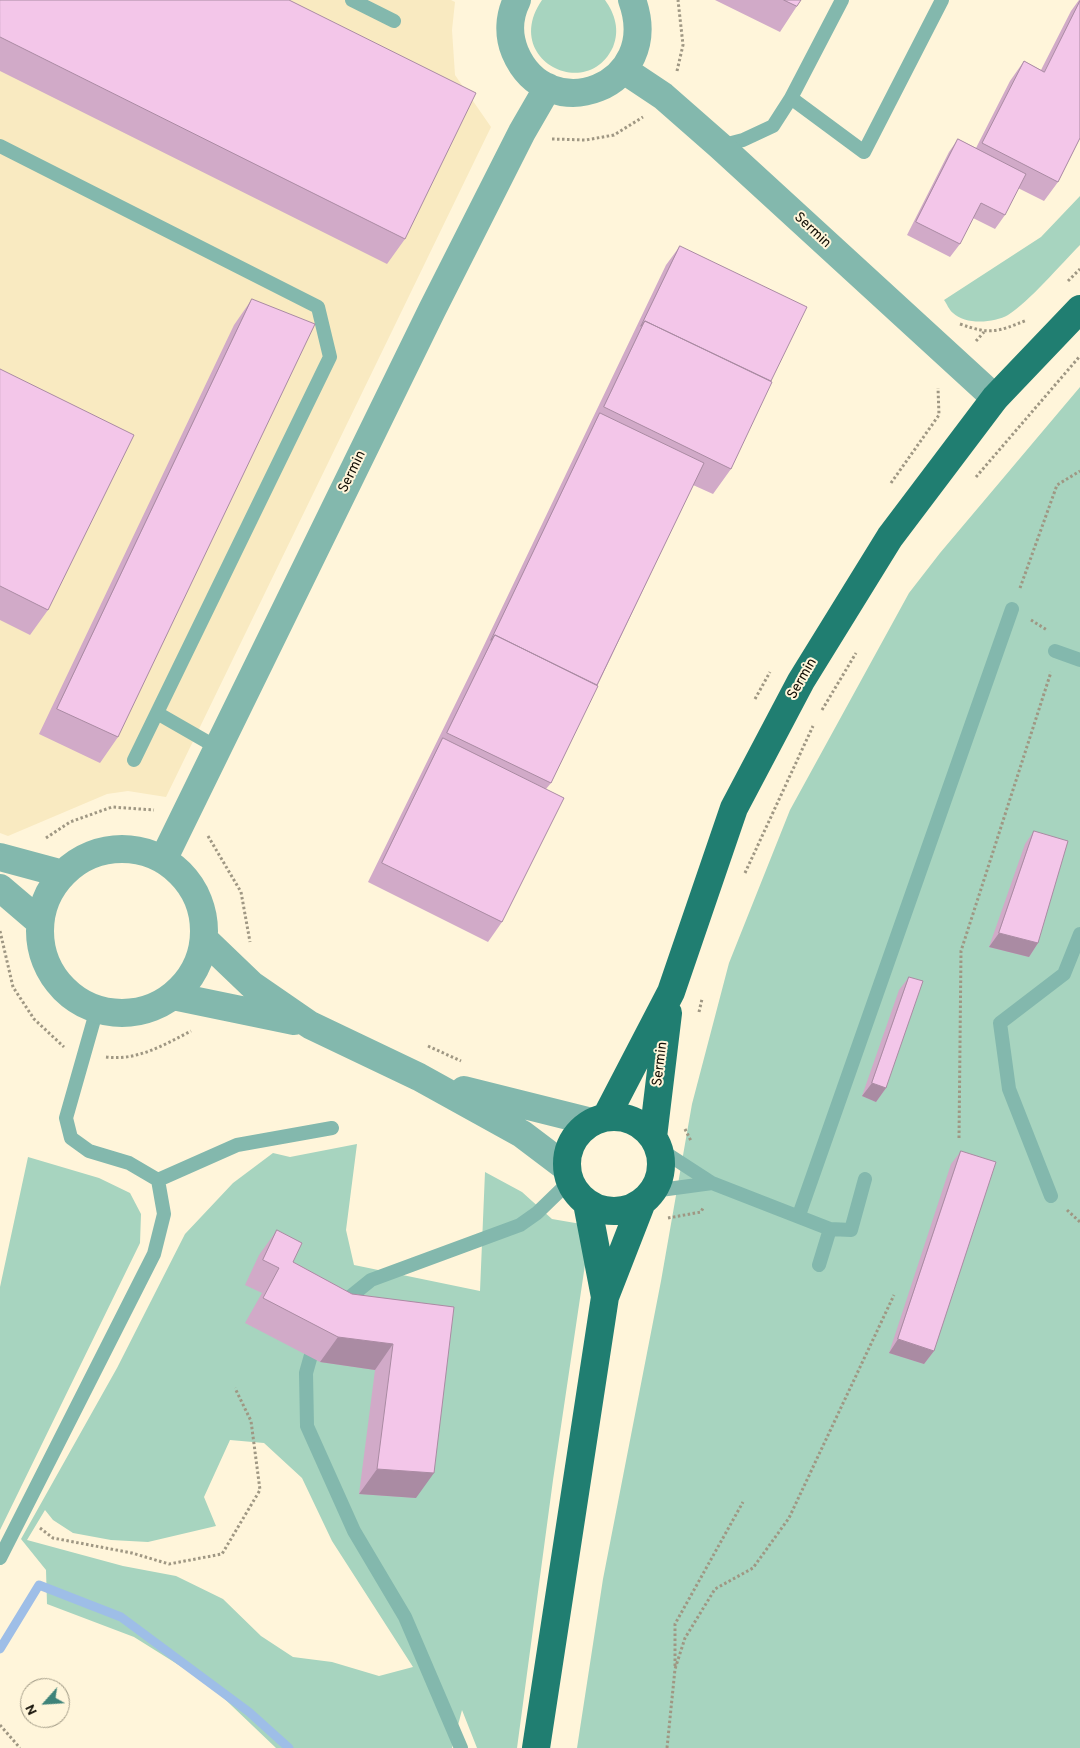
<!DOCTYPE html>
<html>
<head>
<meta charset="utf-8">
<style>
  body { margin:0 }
  #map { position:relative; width:1080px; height:1748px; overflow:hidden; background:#fff5da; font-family:Overpass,sans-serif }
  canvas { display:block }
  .north { position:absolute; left:20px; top:1678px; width:50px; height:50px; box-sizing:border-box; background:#fff5da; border:1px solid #9f9884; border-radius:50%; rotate:244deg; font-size:14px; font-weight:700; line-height:20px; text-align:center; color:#100c03 }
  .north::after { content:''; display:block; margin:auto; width:18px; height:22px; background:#3e8379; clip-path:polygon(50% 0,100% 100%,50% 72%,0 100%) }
</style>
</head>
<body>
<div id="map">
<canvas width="1080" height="1748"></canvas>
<div class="north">N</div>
</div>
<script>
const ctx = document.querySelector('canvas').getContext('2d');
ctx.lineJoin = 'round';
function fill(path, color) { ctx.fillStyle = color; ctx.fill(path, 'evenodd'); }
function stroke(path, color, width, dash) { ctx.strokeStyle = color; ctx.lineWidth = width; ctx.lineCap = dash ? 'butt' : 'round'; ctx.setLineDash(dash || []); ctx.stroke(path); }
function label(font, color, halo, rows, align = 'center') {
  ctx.font = font + ' Overpass,sans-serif'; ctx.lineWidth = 4; ctx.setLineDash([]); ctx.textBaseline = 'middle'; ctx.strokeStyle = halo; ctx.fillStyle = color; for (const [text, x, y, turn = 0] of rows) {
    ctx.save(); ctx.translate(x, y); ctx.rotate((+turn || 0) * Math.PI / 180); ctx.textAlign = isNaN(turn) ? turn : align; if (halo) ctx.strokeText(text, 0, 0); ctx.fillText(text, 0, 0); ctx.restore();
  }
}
const built = new Path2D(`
  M0 0H451L455 2 452 30 455 75 491 127 166 797 128 791 107 794 8 836 0 833Z`);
const green = new Path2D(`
  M542 0H605C615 14 620 30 613 47 587 103 501 59 542 0Z
  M1080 196V245C1061 264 1029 302 1008 315 994 323 965 325 953 313 949 310 947 304 944 300L1041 237Z
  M1080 387V1748H577L603 1579 661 1281 692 1104 729 963 790 810 909 593 940 553Z
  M357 1144 346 1230 354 1265 480 1291 485 1172 522 1192 552 1219 581 1224 590 1231 553 1480 517 1748H477L462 1710 452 1748H276L209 1684 134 1637 47 1604 46 1570 21 1539 117 1368 185 1234 233 1183 273 1153 290 1157ZM230 1440 264 1443 302 1478 332 1541 413 1667 379 1676 332 1662 293 1657 261 1636 223 1599 176 1576 123 1566 27 1540 45 1510 53 1520 73 1533 111 1540 148 1542 216 1526 204 1497Z
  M28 1157 99 1178 130 1193 141 1214 140 1243 0 1530V1287Z`);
const stream = new Path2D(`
  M0 1649 39 1585 121 1617 249 1712 289 1748`);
const path = new Path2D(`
  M677 71 683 45 678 0
  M552 139 586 140 614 135 643 117
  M1068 281 1080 269
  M960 324C991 335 997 332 1027 320
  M976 341 984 332
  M976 477 1080 356
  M891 483 939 415 938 388
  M1020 588 1057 485 1080 471
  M1031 620 1047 630
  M755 699 770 672
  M822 710 856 653
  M208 836 241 892 250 942
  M46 838 70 822 112 807 154 810
  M745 873 813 726
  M0 931 13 987 34 1019 64 1047
  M699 1012 702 999
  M428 1046 461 1061
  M106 1057C137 1061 164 1045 191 1031
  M685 1129 691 1141
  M959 1138 961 951 1051 672
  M1067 1210 1080 1222
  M668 1218 701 1212 703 1208
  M40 1528 53 1538 132 1553 169 1564 222 1554 260 1490 251 1421 235 1388
  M675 1666V1624L743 1502
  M0 1725 20 1748
  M667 1748 675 1669 685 1638 715 1589 753 1568 789 1518 894 1295`);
const service = new Path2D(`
  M352 0 394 21
  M791 98 864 152 942 0
  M0 146 318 307 330 357 134 760
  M720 146 743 140 773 126 791 98 842 0
  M1055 651 1080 660
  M157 713 218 748
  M658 1148 712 1183 830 1229 851 1230 865 1179
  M158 1180 237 1145 332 1128
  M653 1191 712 1183
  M1051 1196 1009 1089 1000 1023 1064 974 1080 934
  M799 1215 1012 609
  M819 1265 830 1229
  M340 1305 371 1280 520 1225 537 1213 570 1181
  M315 1341 306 1373 307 1426 354 1531 405 1617 461 1748
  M0 1558 154 1254 164 1214 158 1180 129 1163 89 1151 71 1138 66 1118 97 1009`);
const minor = new Path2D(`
  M517 0C509 16 508 35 515 52 548 130 664 87 632 0
  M624 70 663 96 720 146 995 398
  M40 931a82 82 0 1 1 164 0a82 82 0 1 1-164 0Z
  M0 857 63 874
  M163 860 432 310 522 132 548 87
  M0 888 40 922
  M204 939 252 985 310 1025 419 1077 522 1134 567 1168
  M173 996 294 1021
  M464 1090 592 1122`);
const primary = new Path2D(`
  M606 1117 671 992 734 808 801 681 890 537 995 398 1080 309
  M567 1164a47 47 0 1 1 94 0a47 47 0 1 1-94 0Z
  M653 1137 668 1013
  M587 1203 605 1297
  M536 1748 605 1297 642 1202`);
const wall = new Path2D(`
  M0 0 405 239 387 264 0 71Z
  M715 0H801L797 6 780 32Z
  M1079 0H1080V138L1058 182 1044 201 1018 188 1005 215 995 229 973 218 960 244 950 257 907 235 949 152 958 139 976 148 1010 81 1024 61 1041 70 1071 11Z
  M680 246 771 381 731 469 713 494 693 485 551 783 546 789 502 922 488 942 368 882 477 660 666 265Z
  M252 299 118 737 100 763 39 734 234 325Z
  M0 369 48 610 30 635 0 620Z
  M1034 831 1038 943 1029 957 989 947 1025 844Z
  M909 977 886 1088 876 1102 862 1096 899 990Z
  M961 1151 934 1351 924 1364 889 1353 951 1164Z
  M277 1230 293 1262 352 1294 454 1307 416 1498 359 1494 375 1370 320 1362 245 1323 262 1293 245 1285 259 1255Z`);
const shadedWall = new Path2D(`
  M999 933 1038 943 1029 957 989 947Z
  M872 1083 886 1088 876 1102 862 1096Z
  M338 1337 393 1344 375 1370 320 1362Z
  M898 1339 934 1351 924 1364 889 1353Z
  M377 1469 434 1473 416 1498 359 1494Z`);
const building = new Path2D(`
  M0 0H289L476 93 405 239 0 37Z
  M784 0H801L797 6Z
  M1080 1V138L1058 182 982 143 1024 61 1044 72Z
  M958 139 1026 174 1005 215 981 203 960 244 916 222Z
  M680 246 807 307 771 381 645 321 641 326Z
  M252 299 315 324 118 737 57 709Z
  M645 321 772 382 731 469 604 407Z
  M0 369 134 435 48 610 0 586Z
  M600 413 704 463 597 685 495 635 491 640Z
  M495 635 598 686 551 783 447 733Z
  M443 738 564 798 502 922 382 863Z
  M1034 831 1068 841 1038 943 999 933Z
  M909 977 923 981 886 1088 872 1083Z
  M961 1151 996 1162 934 1351 898 1339Z
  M277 1230 302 1243 293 1262 352 1294 454 1307 434 1473 377 1469 393 1344 338 1337 263 1298 279 1268 263 1260Z`);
const streetNames = [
  ["Sermin",812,231,43],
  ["Sermin",353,472,-64],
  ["Sermin",803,679,-60],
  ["Sermin",661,1064,-83]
];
fill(built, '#f9eac1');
fill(green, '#a7d4bf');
stroke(stream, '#9ebee7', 9);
stroke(path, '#9f9783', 3, [2.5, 2.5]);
stroke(service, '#83b8ad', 14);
stroke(minor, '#83b8ad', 28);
stroke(primary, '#207e71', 28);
fill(wall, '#d1aac8');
fill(shadedWall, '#aa8ba3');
fill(building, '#f3c6e9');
stroke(building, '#aa8ba3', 1);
label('14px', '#100c03', '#fff5da', streetNames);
</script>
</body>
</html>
